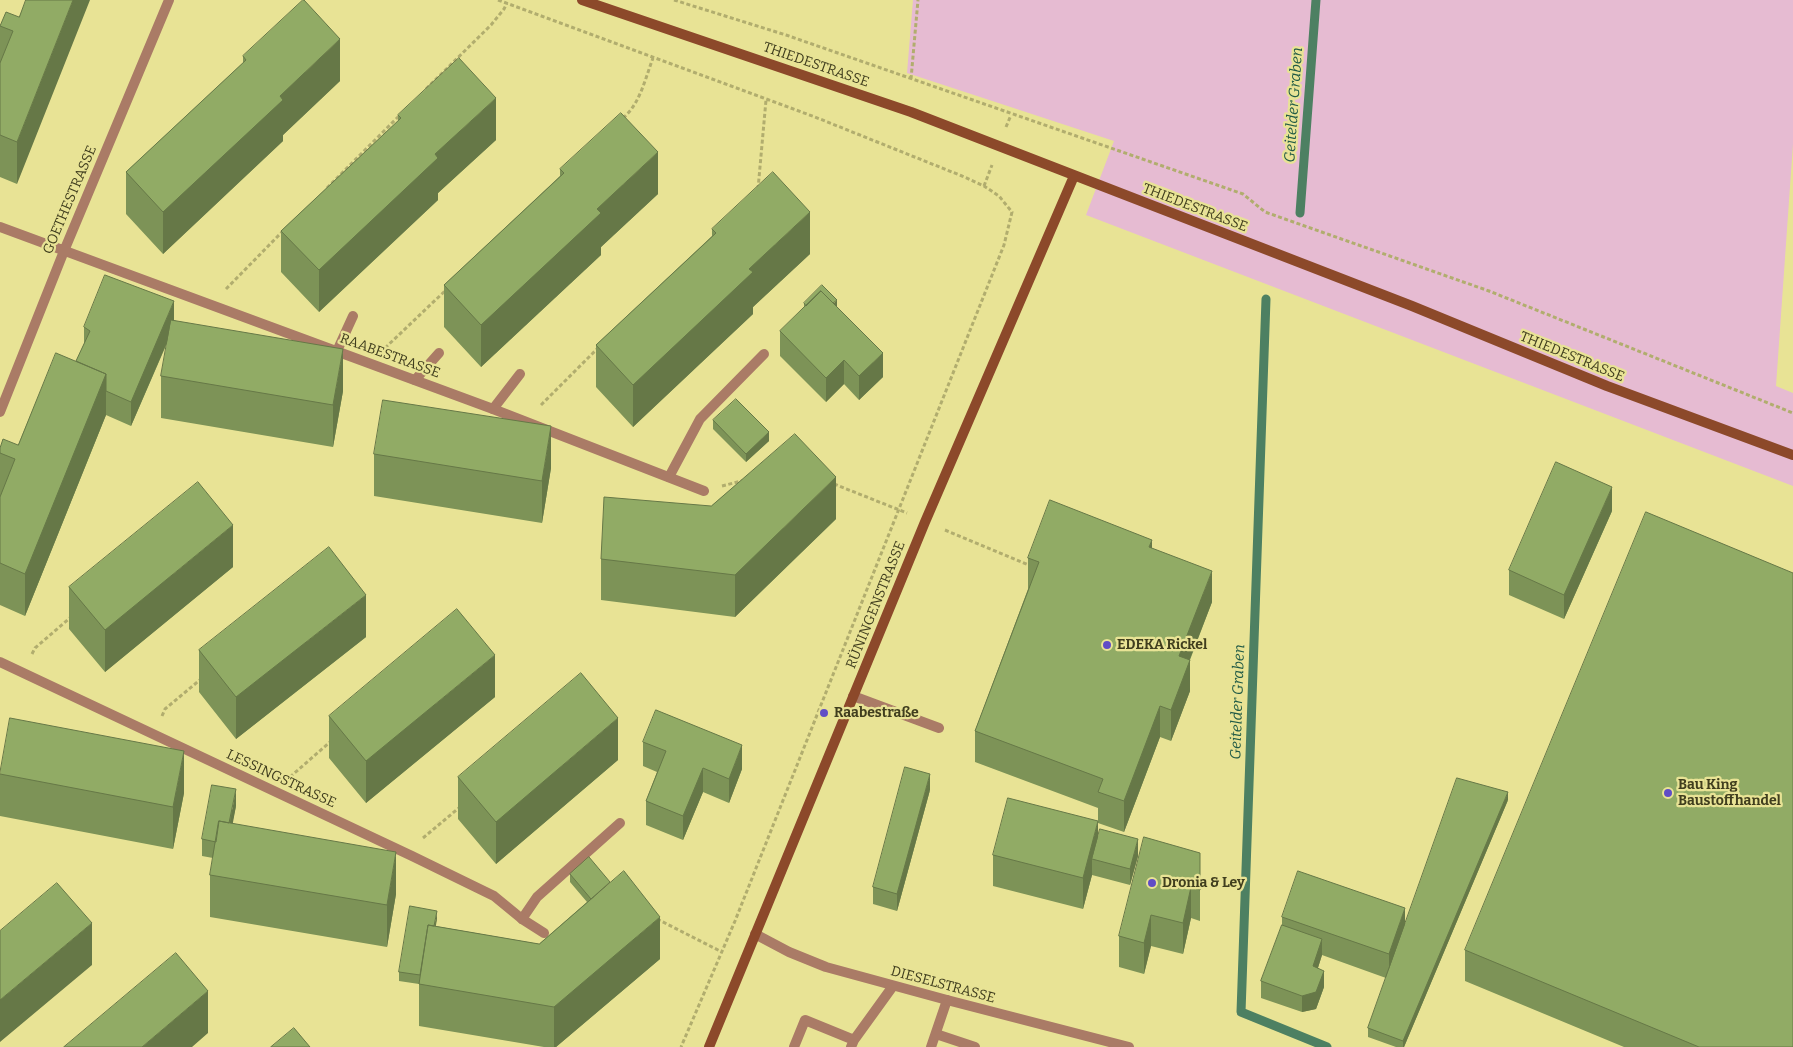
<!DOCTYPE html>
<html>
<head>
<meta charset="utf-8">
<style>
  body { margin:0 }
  canvas { display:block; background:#e8e395 }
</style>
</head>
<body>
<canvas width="1793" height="1047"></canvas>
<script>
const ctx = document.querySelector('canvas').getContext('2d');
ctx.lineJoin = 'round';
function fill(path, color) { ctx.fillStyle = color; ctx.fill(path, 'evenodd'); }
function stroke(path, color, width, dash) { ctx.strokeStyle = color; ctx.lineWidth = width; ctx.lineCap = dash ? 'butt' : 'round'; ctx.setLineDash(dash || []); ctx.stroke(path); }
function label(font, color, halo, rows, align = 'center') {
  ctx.font = font + ' Bitter,serif'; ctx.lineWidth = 4.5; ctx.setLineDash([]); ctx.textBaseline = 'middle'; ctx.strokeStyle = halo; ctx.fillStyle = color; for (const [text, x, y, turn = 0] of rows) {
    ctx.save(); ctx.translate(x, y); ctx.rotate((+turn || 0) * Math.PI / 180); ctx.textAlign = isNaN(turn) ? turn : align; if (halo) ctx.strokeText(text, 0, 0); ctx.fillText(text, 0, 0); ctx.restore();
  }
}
const green = new Path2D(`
  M913 0H1793V144L1776 386 1793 393V486L1086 215 1114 141 907 73Z`);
const stream = new Path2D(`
  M1300 213 1316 0
  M1266 299 1241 1012 1327 1047`);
const path = new Path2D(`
  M498 0 815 117 962 176 984 186 999 196 1012 212 1004 245 735 921 681 1047
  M674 0 786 35 1243 194 1265 212 1489 291 1793 413
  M911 79 918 0
  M426 89 491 25 504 9 507 3
  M623 118C640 104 645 79 653 58
  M1006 127 1011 115
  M984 186 992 165
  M327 188 400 115
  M758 189 766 100
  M226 289 283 231
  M385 348 446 290
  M541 405 598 348
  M834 484 907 513
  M722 486 745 480
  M945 530 1031 566
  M32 654 35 648 71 617
  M162 716 165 709 201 679
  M290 777 330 742
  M423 838 460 807
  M657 919 722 952`);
const lane = new Path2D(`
  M337 351 353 316
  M415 380 439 353
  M493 409 520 374
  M669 477 700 419 764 354
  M853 696 939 728
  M522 919 537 897 620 823
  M936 1034 975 1047
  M794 1047 805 1020 854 1040
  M851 1047 854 1040 893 986
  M931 1047 947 1000`);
const street = new Path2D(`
  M0 227 493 409 704 491
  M0 412 64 251 169 0
  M0 662 412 856 494 896 522 919 544 933
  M755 934 789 952 826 967 947 1000 1129 1047`);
const secondary = new Path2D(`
  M582 0 911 112 1412 306 1607 386 1793 455
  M709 1047 925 522 1074 176`);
const wall = new Path2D(`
  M19 17 17 184 0 177V26Z
  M243 56 340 81 283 135V141L163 254 126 214V172L243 63Z
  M398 115 496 140 438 193V200L319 312 281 272V231L398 121Z
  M560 169 658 194 601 247V255L481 367 444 327V285L560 176Z
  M712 229 810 254 753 307V314L633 427 596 387V345L712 236Z
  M804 303 837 307 883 377 859 400 844 384 826 402 780 356V331L804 308Z
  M174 320 343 391 333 447 161 418V376L168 341 131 426 106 415 25 616 0 605V497L1 495H0V448L18 445 76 361 84 344V327Z
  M713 420 769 441 746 462 713 429Z
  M374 454 551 468 542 523 374 496Z
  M1612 511 1564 619 1509 595V570Z
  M836 519 735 617 601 600V559Z
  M1152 549 1212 602 1190 660V691L1171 741 1160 737 1124 832 1098 823V808L975 762V731L1028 589V558Z
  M233 567 105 672 69 629V587Z
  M366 637 236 739 199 692V650Z
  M495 697 366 803 329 758V716Z
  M643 742 742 769 729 803 703 792 683 840 646 825V801L657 772 643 766Z
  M618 760 496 864 458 819V777Z
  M0 774 184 793 173 849 0 816Z
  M930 790 897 911 873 904V887Z
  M1508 800 1404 1047H1396L1368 1037V1028L1386 978 1322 955 1318 968 1324 987 1316 1009 1302 1012 1261 998V981L1282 925V917L1405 924Z
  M236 806 232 824 396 894 387 947 210 917V875L213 858 202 856V839Z
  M1098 836 1138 856 1130 885 1092 875 1083 909 993 886V855Z
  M1200 853V921L1191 918 1183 954 1151 946 1144 974 1119 967V936Z
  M570 874 660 959 556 1047H544L419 1026V984L399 981V972L437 919 435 926 539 944 587 902 570 882Z
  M1465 950 1793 1047H1624L1465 981Z`);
const shadedWall = new Path2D(`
  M73 0H90L17 184V142Z
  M340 39V81L283 135V141L163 254V212L280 96Z
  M496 98V140L438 193V200L319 312V270L435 154Z
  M658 152V194L601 247V255L481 367V325L597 209Z
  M810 212V254L753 307V314L633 427V385L749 269Z
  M837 300V309L826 311Z
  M174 301V326L131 426V402Z
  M343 349V391L333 447V405Z
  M883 353V377L859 400V376Z
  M844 360V384L826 402V378Z
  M106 374V415L25 616V574Z
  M551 426V468L542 523V481Z
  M769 432V441L746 462V454Z
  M836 477V519L735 617V575Z
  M1612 487V511L1564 619V595Z
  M233 525V567L105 672V630Z
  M1152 540V570L1149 547Z
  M1212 571V602L1179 687V656Z
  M366 595V637L236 739V697Z
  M495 655V697L366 803V761Z
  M1190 660V691L1171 741V710Z
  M1160 706V737L1124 832V801Z
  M618 718V760L496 864V822Z
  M742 745V769L729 803V779Z
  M184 751V793L173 849V807Z
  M703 768V792L683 840V816Z
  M930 774V790L897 911V894Z
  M236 789V806L226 860V844Z
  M1508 792V800L1404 1047H1403V1041Z
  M1098 821V852L1092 859V875L1083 909V878Z
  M1138 839V856L1130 885V869Z
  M396 852V894L387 947V905Z
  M1191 887V918L1183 954V923Z
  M1405 908V932L1389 979V954Z
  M437 911V919L426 985Z
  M1151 915V946L1144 974V943Z
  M660 917V959L556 1047H554V1007Z
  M92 923V965L0 1042V1000Z
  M1322 939V955L1313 983V966Z
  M1324 971V987L1316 1009 1302 1012V996Z
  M208 991V1033L192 1047H142Z`);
const building = new Path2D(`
  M26 0H73L17 142 0 135V63L13 31 0 26 6 12 19 17Z
  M303 0H304L340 39 280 96 283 100 163 212 126 172 246 60 243 56Z
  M459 58 496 98 435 154 438 158 319 270 281 231 401 118 398 115Z
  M621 113 658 152 597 209 601 213 481 325 444 285 564 173 560 169Z
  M773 172 810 212 749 269 753 272 633 385 596 345 716 233 712 229Z
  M105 275 174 301 131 402 106 391V374L76 361 90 331 84 327Z
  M822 285 837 300 833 303 821 291 806 306 804 303Z
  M821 291 883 353 859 376 844 360 826 378 780 331Z
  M171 320 343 349 333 405 161 376Z
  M56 353 106 374 25 574 0 563V497L15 459 0 453V448L3 439 18 445Z
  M736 399 769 432 746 454 713 420Z
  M383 400 551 426 542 481 374 454Z
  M795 434 836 477 735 575 601 559 604 497 711 506Z
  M1556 462 1612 487 1564 595 1509 570Z
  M198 482 233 525 105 630 69 587Z
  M1050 500 1152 540 1149 547 1212 571 1179 656 1190 660 1171 710 1160 706 1124 801 1098 792 1103 779 975 731 1039 562 1028 558Z
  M1646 512 1793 573V1047H1699L1465 950Z
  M329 547 366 595 236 697 199 650Z
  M457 609 495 655 366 761 329 716Z
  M581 673 618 718 496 822 458 777Z
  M656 710 742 745 729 779 703 768 683 816 646 801 666 751 643 742Z
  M10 718 184 751 173 807 0 774Z
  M905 767 930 774 897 894 873 887Z
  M1457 778 1508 792 1403 1041 1368 1028Z
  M212 785 236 789 229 823 219 821 216 842 202 839Z
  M1008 798 1098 821 1083 878 993 855Z
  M219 821 396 852 387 905 210 875Z
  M1100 829 1138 839 1130 869 1092 859Z
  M1144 837 1200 853V890L1191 887 1183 923 1151 915 1144 943 1119 936Z
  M589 857 610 882 591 899 570 874Z
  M624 871 660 917 554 1007 419 984 428 925 539 944Z
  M1298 871 1405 908 1389 954 1282 917Z
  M57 883 92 923 0 1000V931Z
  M410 906 437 911 434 926 428 925 420 975 399 972Z
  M1282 925 1322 939 1313 966 1324 971 1316 992 1302 996 1261 981Z
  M176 953 208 991 142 1047H64Z
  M294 1028 310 1047H271Z`);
const markers = [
  [1107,645,5,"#604dc6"],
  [824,713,5,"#604dc6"],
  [1668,793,5,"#604dc6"],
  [1152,883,5,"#604dc6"]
];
const streetNames = [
  ["THIEDESTRASSE",816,65,19],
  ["GOETHESTRASSE",70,200,-67],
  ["THIEDESTRASSE",1195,208,21],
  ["RAABESTRASSE",390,356,20],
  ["THIEDESTRASSE",1572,357,22],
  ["RÜNINGENSTRASSE",876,605,-68],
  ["LESSINGSTRASSE",281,779,25],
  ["DIESELSTRASSE",943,985,15]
];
const poiNames = [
  ["EDEKA Rickel",1117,645],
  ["Raabestraße",834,713],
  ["Bau King",1678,785],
  ["Baustoffhandel",1678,801],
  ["Dronia & Ley",1162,883]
];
const waterNames = [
  ["Geitelder Graben",1294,105,-86],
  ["Geitelder Graben",1238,702,-88]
];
fill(green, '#e6bbd2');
stroke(stream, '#4d8062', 9);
stroke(path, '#b1ad6e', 3, [4, 2.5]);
stroke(lane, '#aa7b66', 10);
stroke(street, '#aa7b66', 10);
stroke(secondary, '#8c492a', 10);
fill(wall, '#7d9357');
fill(shadedWall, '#667847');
fill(building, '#91ab65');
stroke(building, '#667847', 1);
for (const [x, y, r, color] of markers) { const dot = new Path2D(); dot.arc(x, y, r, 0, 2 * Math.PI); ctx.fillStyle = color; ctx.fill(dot); stroke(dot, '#e8e395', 2); }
label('14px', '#403e1e', '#e8e395', streetNames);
label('bold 14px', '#403e1e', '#e8e395', poiNames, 'left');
label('italic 15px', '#225b46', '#e8e395', waterNames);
</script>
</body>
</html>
